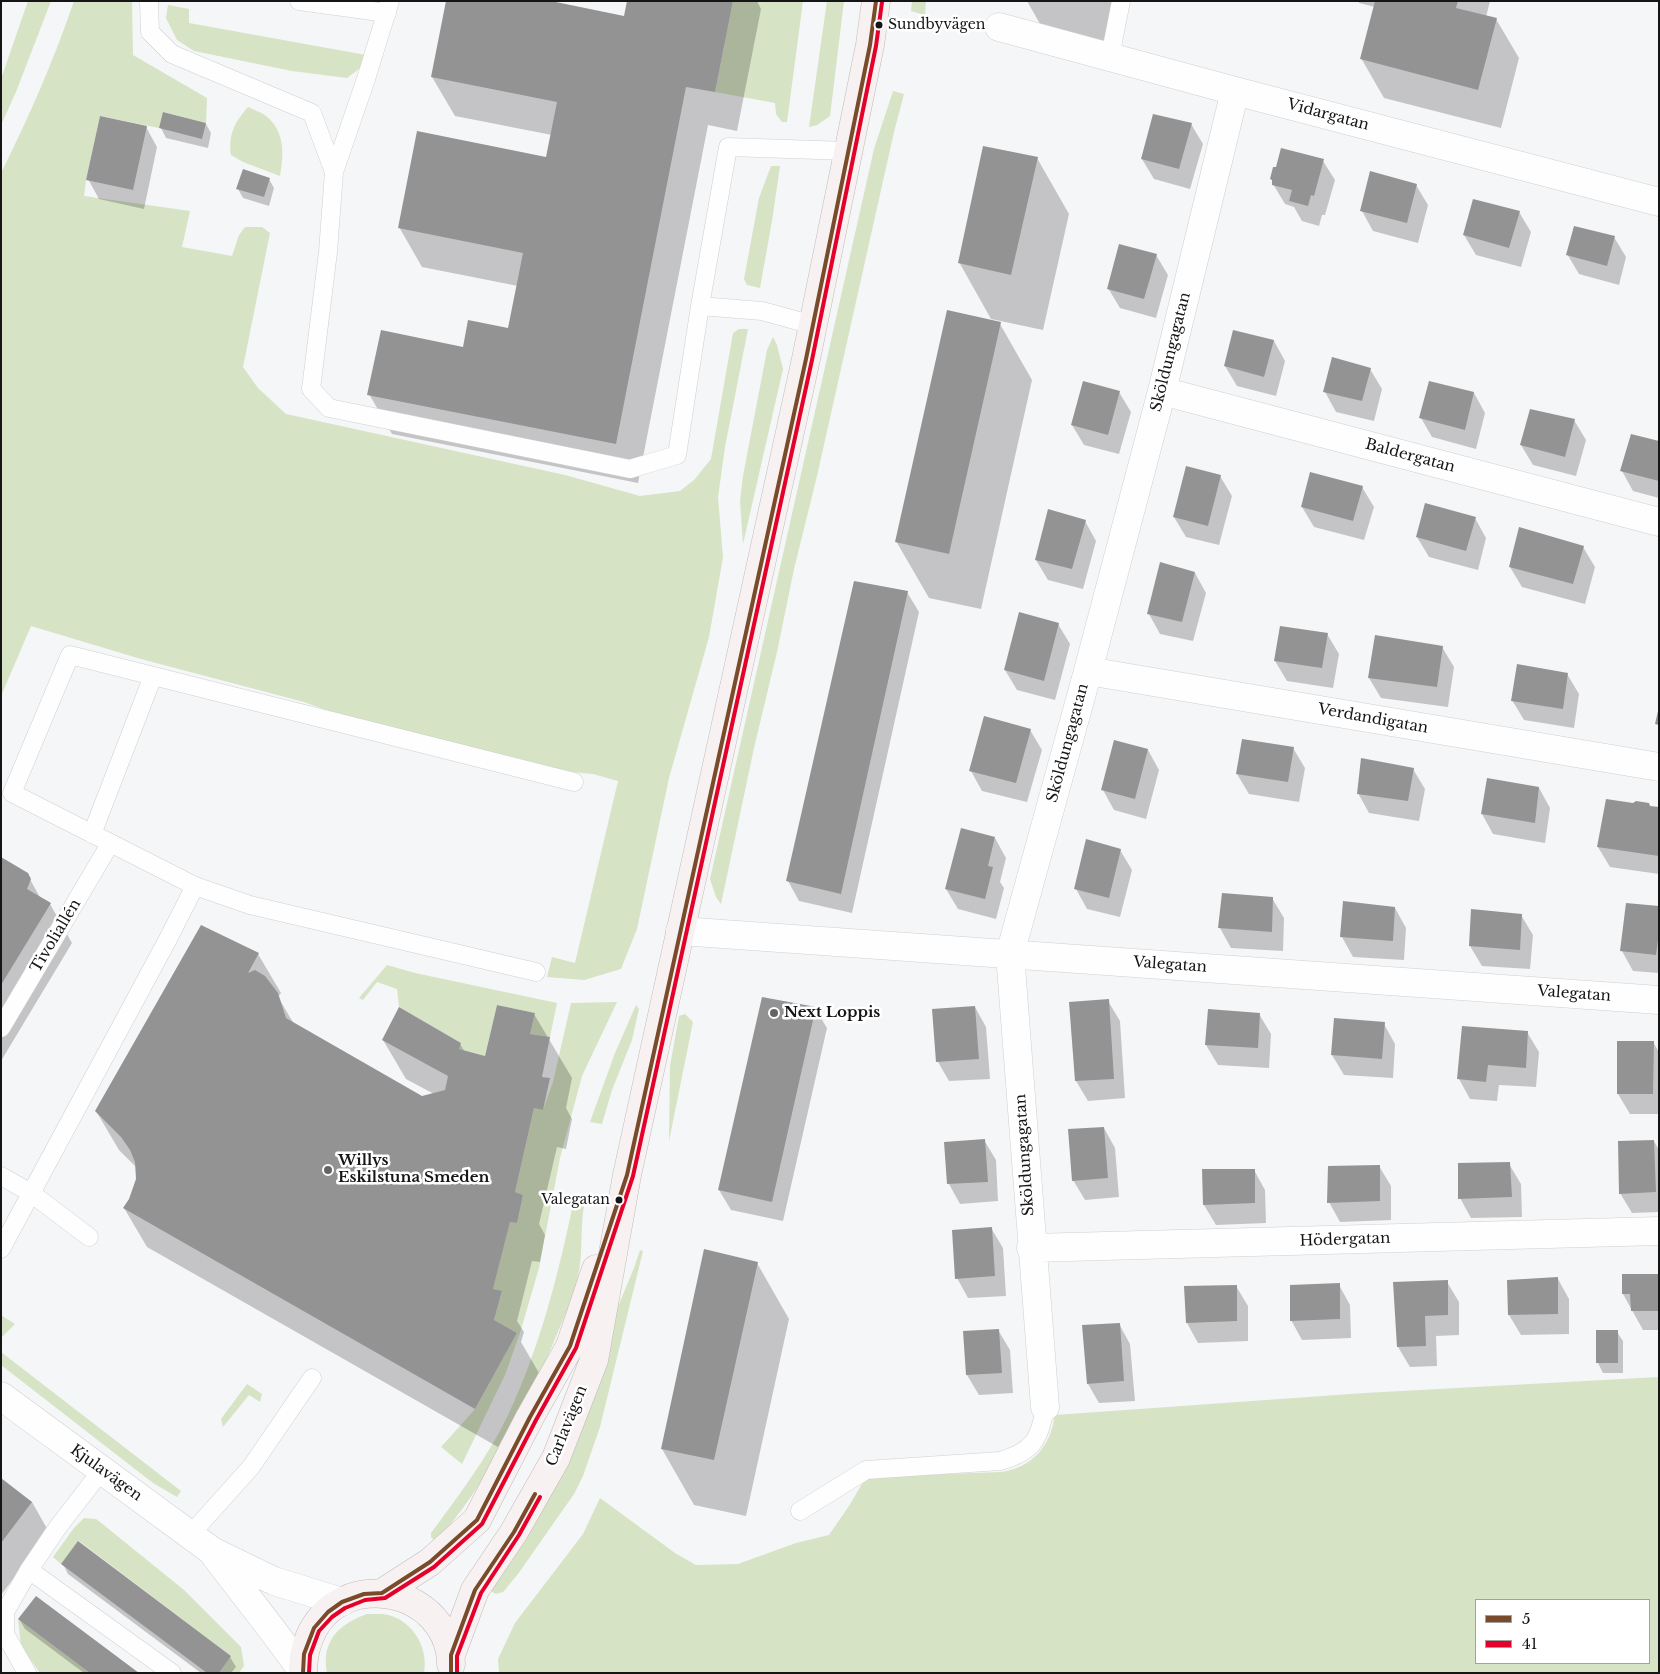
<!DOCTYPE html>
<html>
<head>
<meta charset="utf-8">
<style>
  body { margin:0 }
  #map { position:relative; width:1660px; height:1674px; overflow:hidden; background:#f5f6f8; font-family:"Libre Baskerville",serif }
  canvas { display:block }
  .frame { position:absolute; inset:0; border:2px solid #151516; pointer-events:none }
  .legend { position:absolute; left:1475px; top:1599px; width:175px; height:65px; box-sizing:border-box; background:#fff; border:1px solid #a1a1a2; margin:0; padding:6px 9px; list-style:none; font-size:15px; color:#151516 }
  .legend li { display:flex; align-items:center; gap:10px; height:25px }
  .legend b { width:25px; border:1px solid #a1a1a2 }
</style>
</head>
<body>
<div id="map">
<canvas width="1660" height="1674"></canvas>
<div class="frame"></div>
<ul class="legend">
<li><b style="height:6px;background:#7a4b2a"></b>5</li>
<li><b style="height:6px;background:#e4002b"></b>41</li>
</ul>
</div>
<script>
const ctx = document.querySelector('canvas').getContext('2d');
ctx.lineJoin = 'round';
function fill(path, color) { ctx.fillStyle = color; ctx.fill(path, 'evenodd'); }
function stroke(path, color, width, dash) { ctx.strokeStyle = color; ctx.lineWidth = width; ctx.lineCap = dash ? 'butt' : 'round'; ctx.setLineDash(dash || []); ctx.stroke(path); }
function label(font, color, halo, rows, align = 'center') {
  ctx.font = font + ' "Libre Baskerville",serif'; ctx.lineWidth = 5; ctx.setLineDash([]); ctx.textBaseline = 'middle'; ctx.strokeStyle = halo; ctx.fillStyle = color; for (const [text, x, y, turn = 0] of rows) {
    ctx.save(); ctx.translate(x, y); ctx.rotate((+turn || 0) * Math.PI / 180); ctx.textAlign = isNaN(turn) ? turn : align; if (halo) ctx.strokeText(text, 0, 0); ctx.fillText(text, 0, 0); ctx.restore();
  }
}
const green = new Path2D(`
  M28 1H51L16 92 1 125V79Z
  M74 1H132L133 55 207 98 206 123 164 112 159 128 100 116 86 180 84 196 190 211 182 247 232 256 239 235 245 227H262L270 233 243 367 258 388 286 414 565 475 640 496 680 491 694 480 711 459 733 333 739 329H748L725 447 718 497 723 557 709 637 669 778 637 929 621 969 584 980 547 977 552 957 575 963 618 781 593 774 551 770 354 720 304 702 141 659 31 626 1 696V173C29 117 54 60 74 1Z
  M733 1H803L787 122H782L776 114 775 103 715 92Z
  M827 1H844L830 116 817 125 809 127Z
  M912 1H926L925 15 911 11Z
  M168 5 189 9V23L366 55 359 69 347 78 292 71 194 51 177 40 166 18Z
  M893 91 904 94 894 132 817 476 794 569 777 652 754 748 721 904 716 897 710 879 874 149Z
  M248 107C254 110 261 112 266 116 285 131 284 155 280 176L243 162 231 155C228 134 235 122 248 107Z
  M771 166H780L772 221 760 288 747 285 744 279 759 198Z
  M773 337 777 345 783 369 743 544 740 501 743 476 767 350Z
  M387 965 415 973 557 1003 550 1037 530 1034 535 1013 497 1005 485 1056 459 1049 461 1043 399 1007 397 989 377 982 363 1000 359 998Z
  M617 1002 582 1076 560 1158 539 1268 520 1333 505 1375 462 1464 441 1447 475 1409 517 1333 494 1320 502 1292 493 1289 510 1222 517 1223 523 1195 515 1192 534 1108 543 1110 553 1082 571 1003Z
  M636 1005 639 1009 632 1040 612 1090 602 1124 590 1122 615 1053Z
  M685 1014 693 1022 669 1141 670 1066 679 1016Z
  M573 1204 584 1206C580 1228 583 1250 579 1271 575 1295 564 1317 555 1339 525 1411 487 1483 436 1542L431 1537V1533C459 1495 488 1457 508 1415 540 1347 558 1276 573 1204Z
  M640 1250 643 1251 600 1427 583 1476 574 1494 518 1574 503 1592 496 1594 487 1589 612 1321 634 1268Z
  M1 1315 15 1324 1 1338Z
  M1 1352 181 1491 177 1497 153 1483 1 1365Z
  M1659 1377V1673H499L498 1659 515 1623 583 1534 600 1498 675 1553 696 1565 738 1564 796 1543 829 1535 849 1506 866 1477 1001 1472C1033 1467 1050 1447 1055 1415L1365 1393ZM1476 1600H1649V1663H1476Z
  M247 1384 262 1394 260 1402 249 1395 223 1427 221 1419Z
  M84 1518 96 1519 100 1522 184 1590 241 1647 244 1666 239 1673H219L231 1656 79 1541 61 1564 53 1557 74 1528Z
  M367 1614C372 1614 378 1614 383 1614 411 1618 429 1646 424 1673H327C321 1641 339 1624 367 1614Z
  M18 1619 90 1673H40L21 1646Z`);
const shadow = new Path2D(`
  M628 1H757L761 9 737 131 708 125 638 483 392 434 369 394 464 348 509 330 518 286 422 267 399 227 547 158 552 135 455 116 432 77 625 17Z
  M1027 1H1117L1104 57 1052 45Z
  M1358 1H1490L1486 17 1496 19 1519 58 1501 128 1384 98 1361 58 1375 7 1359 3Z
  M206 124 211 133 208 148 166 138 161 128Z
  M1191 124 1203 144 1190 189 1154 179 1142 159Z
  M146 127 157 147 144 209 99 199 88 179Z
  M1037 158 1069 214 1043 330 991 319 959 262Z
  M1323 161 1335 180 1325 215H1322L1319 226 1302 221 1294 207 1285 204 1273 184Z
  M269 179 274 188 269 206 243 198 238 189Z
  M1416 185 1428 205 1418 243 1373 231 1362 211Z
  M1519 212 1531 232 1521 267 1476 255 1464 235Z
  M1614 237 1626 257 1619 285 1579 274 1567 254Z
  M1156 255 1168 275 1156 318 1120 308 1108 288Z
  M1000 324 1032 380 981 609 929 598 896 541Z
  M1234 331 1274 341 1285 361 1276 396 1237 386 1225 366Z
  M1370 369 1382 389 1374 421 1336 412 1325 392Z
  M1119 392 1131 412 1119 454 1084 445 1072 425Z
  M1474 393 1485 413 1476 449 1432 437 1421 418Z
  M1574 420 1586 440 1576 476 1533 465 1521 445Z
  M1659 443V498L1633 491 1622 471Z
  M1220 476 1232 496 1219 545 1186 537 1174 517Z
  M1362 487 1374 507 1364 540 1314 527 1302 507Z
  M1475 518 1486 538 1478 570 1429 557 1417 537Z
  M1085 521 1096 541 1083 589 1048 580 1036 560Z
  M1583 547 1595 567 1585 604 1522 587 1510 567Z
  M1195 573 1206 593 1193 641 1160 634 1149 614Z
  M907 592 919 612 852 913 799 901 788 881Z
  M1058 624 1070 644 1055 700 1017 690 1005 670Z
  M1327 634 1339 654 1333 688 1287 681 1275 661Z
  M1442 647 1454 667 1448 707 1381 698 1369 678Z
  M1567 674 1579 694 1574 728 1524 720 1512 700Z
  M1030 730 1042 750 1027 802 982 791 971 771Z
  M1293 748 1305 768 1299 802 1249 794 1237 774Z
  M1148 750 1159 770 1146 819 1114 810 1103 790Z
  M1413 769 1425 789 1419 821 1369 813 1358 793Z
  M1539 788 1550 808 1545 843 1493 834 1482 814Z
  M1650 807 1659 808V874L1610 867 1598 847Z
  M995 838 1006 858 1000 882 1004 888 996 919 958 909 946 889Z
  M1120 850 1132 870 1120 917 1087 909 1076 889Z
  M1 859 27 874 41 899 50 904 72 943 1 1061Z
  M1272 898 1284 918 1283 951 1231 948 1220 928Z
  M1395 908 1406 928 1404 960 1353 957 1342 937Z
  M1659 908V973L1633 971 1622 951Z
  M1472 911 1521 915 1533 935 1530 969 1482 966 1470 946Z
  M258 954 281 993 278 997 294 1024 421 1097 434 1094 406 1079 383 1040 460 1044 465 1052 486 1057 534 1014 572 1078 566 1108 572 1119 566 1149 557 1147 539 1224 545 1235 540 1262 532 1261 517 1321 524 1332 521 1342 539 1373 498 1447 147 1247 124 1208 130 1200 137 1179 136 1167 119 1150 96 1111Z
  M1108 1001 1120 1021 1125 1098 1088 1101 1076 1081 1070 1004Z
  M975 1007 986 1027 990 1079 949 1081 938 1062Z
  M815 1008 827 1028 783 1221 731 1210 719 1190Z
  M1259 1014 1271 1034 1269 1068 1218 1065 1206 1045Z
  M1384 1024 1395 1044 1393 1078 1344 1075 1332 1055Z
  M1527 1032 1539 1052 1536 1087 1499 1085 1497 1101 1470 1099 1459 1079Z
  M1653 1042 1659 1052V1114H1630L1618 1094Z
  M1104 1128 1115 1148 1119 1197 1085 1200 1073 1180Z
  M984 1140 996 1160 998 1201 960 1204 949 1184 946 1143Z
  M1654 1141 1659 1150V1212L1632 1213 1620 1193Z
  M1509 1164 1521 1184 1522 1217 1471 1218 1460 1198Z
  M1379 1166 1391 1186V1220L1340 1222 1329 1202Z
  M1254 1170 1265 1190 1266 1223 1216 1225 1204 1205Z
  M991 1228 1003 1248 1006 1296 968 1298 957 1278Z
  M757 1263 789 1319 746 1516 694 1505 662 1449Z
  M1659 1275V1330H1643L1623 1294Z
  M1558 1279 1569 1299V1334L1521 1335 1509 1315 1508 1281Z
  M1447 1282 1459 1302V1335L1436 1336 1437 1366 1410 1367 1398 1347Z
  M1339 1285 1350 1305 1351 1338 1302 1340 1291 1320Z
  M1236 1286 1248 1306V1341L1198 1343 1187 1323Z
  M1119 1324 1130 1344 1135 1401 1099 1403 1088 1384Z
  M998 1330 1010 1350 1013 1393 979 1395 967 1375 964 1332Z
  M1597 1331 1617 1332 1623 1341V1373H1603L1598 1363Z
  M1 1480 32 1502 49 1532 1 1595Z
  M79 1543 230 1657 236 1667 231 1673H201L68 1574 63 1564Z
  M19 1619 137 1673H84L25 1629Z`);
const building = new Path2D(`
  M446 1H551L624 16 627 1H733L715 92 686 87 616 444 367 395 381 330 463 347 468 320 508 328 523 253 398 228 417 131 546 157 557 102 431 77Z
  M1375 1H1458L1456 8 1497 18 1478 90 1360 59Z
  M163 112 206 123 202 139 159 128Z
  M1153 114 1192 123 1179 169 1141 159Z
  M100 116 147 126 133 190 86 180Z
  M983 146 1038 157 1011 275 958 263Z
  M1281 148 1324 159 1314 196 1311 195 1308 206 1289 201 1292 190 1272 185V180L1270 179 1273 167H1276Z
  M243 169 270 178 264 197 236 189Z
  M1370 171 1417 184 1407 223 1360 211Z
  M1473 199 1520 211 1509 248 1463 235Z
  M1574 226 1615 236 1607 266 1566 255Z
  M1119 244 1157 254 1144 299 1107 289Z
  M947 310 1001 322 949 554 895 542Z
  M1233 330 1274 340 1264 377 1224 366Z
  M1332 357 1371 368 1362 401 1323 392Z
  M1083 381 1120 391 1108 435 1071 425Z
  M1429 381 1474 392 1465 430 1419 418Z
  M1530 409 1575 419 1565 457 1520 445Z
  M1631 434 1659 441V481L1620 471Z
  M1186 466 1221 475 1208 526 1173 517Z
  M1310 472 1363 486 1353 521 1301 507Z
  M1425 503 1476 517 1466 551 1416 537Z
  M1048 509 1086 520 1072 569 1035 560Z
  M1519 527 1584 546 1573 584 1509 567Z
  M1160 562 1195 572 1182 622 1147 614Z
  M854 581 908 591 841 894 786 881Z
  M1019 612 1059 623 1044 681 1004 670Z
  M1280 626 1328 633 1322 668 1274 661Z
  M1375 635 1443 646 1437 687 1368 678Z
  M1517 664 1568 673 1563 709 1511 701Z
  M1658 711H1659V725L1655 724Z
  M984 716 1031 729 1016 783 969 771Z
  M1242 739 1294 747 1288 782 1236 774Z
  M1114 740 1148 749 1135 799 1101 790Z
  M1361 758 1414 768 1408 801 1357 794Z
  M1487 778 1539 787 1535 823 1481 814Z
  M1606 799 1633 803 1636 801 1649 803 1650 806 1659 807V856L1597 847Z
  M961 828 995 837 988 866 993 867 985 899 945 889Z
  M1086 839 1121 849 1109 898 1074 889Z
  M1 857 28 873 31 879 27 889 51 903 1 985Z
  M1222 893 1273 897 1272 932 1218 928Z
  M1343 901 1395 907 1393 941 1340 937Z
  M1626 903 1659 906V932L1656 955 1620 951Z
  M1471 909 1522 914 1520 950 1469 946Z
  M201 925 259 953 248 973 255 970 265 976 278 993 286 1018 422 1096 445 1090 448 1076 382 1040 399 1007 461 1043 459 1049 485 1056 497 1005 535 1013 530 1034 550 1037 542 1077 550 1078 543 1110 534 1108 515 1192 523 1195 517 1223 510 1222 493 1289 502 1291 494 1320 517 1333 475 1409 123 1208 129 1199 136 1179 135 1162 130 1150 121 1137 95 1111Z
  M762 997 816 1007 772 1202 718 1190Z
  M1109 999 1114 1079 1075 1081 1069 1002Z
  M975 1006 979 1059 936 1062 932 1009Z
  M1208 1009 1260 1013 1258 1048 1205 1045Z
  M1334 1018 1385 1022 1382 1059 1331 1055Z
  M1462 1026 1528 1031 1526 1068 1488 1065 1486 1082 1457 1079Z
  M1617 1041H1654L1653 1094H1617Z
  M1104 1127 1108 1178 1072 1181 1068 1129Z
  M985 1139 988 1182 947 1184 944 1142Z
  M1654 1140 1656 1192 1619 1194 1618 1141Z
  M1510 1162 1512 1197 1458 1199V1163Z
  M1380 1165V1201L1327 1203 1328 1166Z
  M1202 1169H1255V1203L1203 1205Z
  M992 1227 995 1276 955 1279 952 1230Z
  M704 1249 758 1262 714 1460 661 1449Z
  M1622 1274H1659V1311H1631L1630 1294H1622Z
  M1558 1277V1314L1508 1315 1507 1280Z
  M1448 1280V1315L1425 1316 1426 1346 1397 1347 1393 1282Z
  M1340 1283V1319L1290 1321V1285Z
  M1237 1285V1321L1186 1323 1184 1286Z
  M1120 1323 1124 1381 1087 1384 1082 1325Z
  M999 1329 1002 1373 966 1375 963 1331Z
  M1596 1330H1618V1363H1596Z
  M1 1478 32 1502 1 1543Z
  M78 1541 231 1656 219 1673H207L61 1564Z
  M36 1596 139 1673H90L18 1619Z`);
const service = new Path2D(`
  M149 1 150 32 172 54 312 113 334 172 328 252 311 389 329 408 630 469 677 455 700 306 728 147 848 151
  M299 1 387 13
  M1110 57 1121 1
  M334 172 366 79 390 1
  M700 306 762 311 813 325
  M92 834 153 676
  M536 972 250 905 195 886 12 793 70 655 574 782
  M1 1028 110 844
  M1 1176 31 1193 89 1237
  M1 1249 168 939 195 886
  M800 1511 866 1470 1000 1461C1032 1452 1040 1440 1045 1407
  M190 1535 251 1467 312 1378
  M29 1570 172 1673
  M27 1673 5 1634V1612L29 1570 58 1527 102 1470`);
const minor = new Path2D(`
  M999 27 1235 91 1659 202
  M1162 391 1659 522
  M1088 671 1659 767
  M680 931 1659 1000
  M1031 1248 1659 1231
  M1 1396 212 1551 274 1581 342 1602
  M1045 1407 1010 954 1088 671 1162 391 1235 91
  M214 1554C244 1594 275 1632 303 1672`);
const primary = new Path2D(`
  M382 1593 430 1562 477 1520 530 1417 570 1346 596 1269
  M451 1655 475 1590 514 1532 556 1458 594 1360 627 1175 806 359 870 45 876 1
  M303 1673C303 1658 306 1642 314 1628 338 1587 394 1583 428 1613 442 1626 451 1644 451 1664`);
const bus1 = new Path2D(`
  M303 1673 304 1654 314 1628 328 1612 342 1602 364 1594 382 1593 430 1562 477 1520 530 1417 570 1346 627 1175 806 359 870 45 876 1
  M451 1673V1655L475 1590 514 1532 535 1494`);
const bus2 = new Path2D(`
  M309 1673 310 1655 319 1631 332 1617 345 1608 365 1600 385 1598 434 1567 482 1524 536 1420 576 1348 633 1176 812 360 876 46 882 2
  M457 1673V1656L481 1593 519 1535 540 1497`);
const markers = [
  [879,25,4.5,"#151516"],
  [774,1013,5,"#636465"],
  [328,1170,5,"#636465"],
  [619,1200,4.5,"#151516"]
];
const busNames = [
  ["Sundbyvägen",888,25],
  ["Valegatan",610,1200,"right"]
];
const streetNames = [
  ["Vidargatan",1328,115,15],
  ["Sköldungagatan",1171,352,-76],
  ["Baldergatan",1410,456,15],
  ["Verdandigatan",1373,719,10],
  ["Sköldungagatan",1068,743,-75],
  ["Tivoliallén",56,936,-59],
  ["Valegatan",1170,965,4],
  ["Valegatan",1574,994,4],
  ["Sköldungagatan",1025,1155,-94],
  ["Hödergatan",1345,1240,-2],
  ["Carlavägen",567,1426,-68],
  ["Kjulavägen",106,1473,36]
];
const poiNames = [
  ["Next Loppis",784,1013],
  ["Willys",338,1161],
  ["Eskilstuna Smeden",338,1178]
];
fill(green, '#d6e3c4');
fill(shadow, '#0003');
fill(building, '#939394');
stroke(service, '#cecfd0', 19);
stroke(minor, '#cecfd0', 29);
stroke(primary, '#c2b9b9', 29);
stroke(service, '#fefefe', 18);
stroke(minor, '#fefefe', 28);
stroke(primary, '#f7f2f1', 28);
stroke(bus1, '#7a4b2a', 4);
stroke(bus2, '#e4002b', 4);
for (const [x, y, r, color] of markers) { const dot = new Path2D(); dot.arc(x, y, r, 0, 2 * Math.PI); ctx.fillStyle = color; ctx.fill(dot); stroke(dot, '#fff', 2); }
label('14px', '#151516', '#fff', busNames, 'left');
label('15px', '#151516', '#fff', streetNames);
label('bold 15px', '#151516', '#fff', poiNames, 'left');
</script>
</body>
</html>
